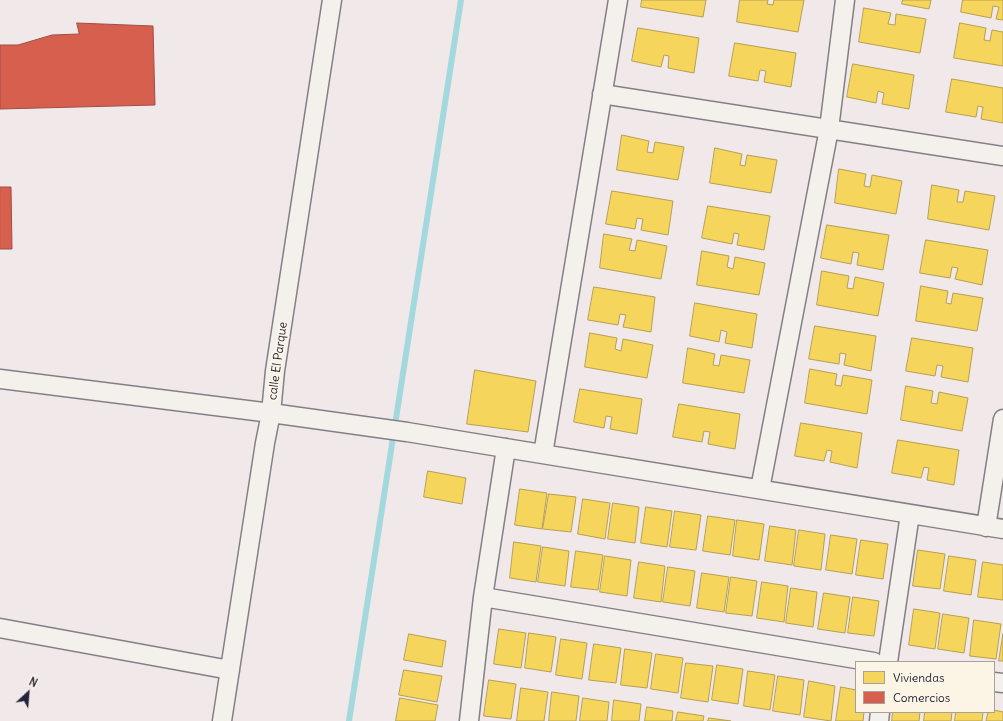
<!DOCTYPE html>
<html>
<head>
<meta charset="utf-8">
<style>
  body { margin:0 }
  #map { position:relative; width:1003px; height:721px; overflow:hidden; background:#f0e8e9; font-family:Delius,sans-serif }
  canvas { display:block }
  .legend { position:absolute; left:855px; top:661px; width:140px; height:52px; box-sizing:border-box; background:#fcf5e5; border:1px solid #a5a1a1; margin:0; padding:5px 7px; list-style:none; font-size:12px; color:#22223b }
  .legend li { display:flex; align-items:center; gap:8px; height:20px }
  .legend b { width:20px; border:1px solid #a5a1a1 }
  .north { position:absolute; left:8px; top:673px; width:40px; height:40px; -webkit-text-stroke:3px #fcf5e5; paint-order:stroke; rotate:26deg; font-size:11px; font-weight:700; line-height:16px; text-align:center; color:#22223b }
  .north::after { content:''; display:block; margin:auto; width:14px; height:18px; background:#22223b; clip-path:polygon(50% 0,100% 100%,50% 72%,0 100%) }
</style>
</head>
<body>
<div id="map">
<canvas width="1003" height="721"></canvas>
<ul class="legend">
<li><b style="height:11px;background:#f6d55c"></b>Viviendas</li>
<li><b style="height:11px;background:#d6604d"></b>Comercios</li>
</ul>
<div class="north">N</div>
</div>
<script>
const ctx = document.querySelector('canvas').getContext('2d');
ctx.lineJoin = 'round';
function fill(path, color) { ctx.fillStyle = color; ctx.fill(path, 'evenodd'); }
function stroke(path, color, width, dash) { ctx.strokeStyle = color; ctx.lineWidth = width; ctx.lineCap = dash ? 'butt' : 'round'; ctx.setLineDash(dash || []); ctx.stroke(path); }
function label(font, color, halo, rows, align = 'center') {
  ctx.font = font + ' Delius,sans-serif'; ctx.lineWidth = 4; ctx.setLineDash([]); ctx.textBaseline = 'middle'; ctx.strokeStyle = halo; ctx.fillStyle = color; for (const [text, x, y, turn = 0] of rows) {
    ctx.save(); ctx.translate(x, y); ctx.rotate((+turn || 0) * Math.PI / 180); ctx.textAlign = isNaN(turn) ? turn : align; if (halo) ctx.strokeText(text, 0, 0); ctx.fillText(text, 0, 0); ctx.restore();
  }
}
const homes = new Path2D(`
  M642 0H706L703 17 641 7Z
  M740 0H768L767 4 773 5 774 0H804L798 32 737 22Z
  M903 0H931L929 9 902 4Z
  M963 0H1003V20L996 19 999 7 993 6 991 18 961 12Z
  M864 8 891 13 888 24 895 25 896 14 926 19 920 53 859 42Z
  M960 23 986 28 984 40 990 41 992 30 1003 32V66L954 58Z
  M638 28 699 38 694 73 668 68 669 56 664 55 661 67 632 61Z
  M735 43 796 53 791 87 764 82 766 71 760 70 758 81 729 76Z
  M853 64 914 75 909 109 882 104 884 93 878 91 876 103 847 97Z
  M952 79 1003 88V123L981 119 983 107 978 106 976 117 946 112Z
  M622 135 649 141 647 152 653 153 655 142 684 147 678 180 617 170Z
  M715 148 742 154 740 165 745 166 747 155 777 160 771 193 710 183Z
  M839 169 866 174 864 186 870 187 872 175 902 181 896 214 835 203Z
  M932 185 959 190 957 202H963L965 191 995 196 989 230 928 219Z
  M612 191 673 201 668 235 641 230 643 219 637 218 635 229 606 224Z
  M708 206 770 216 764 250 737 245 739 234 734 233 732 244 702 238Z
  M827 225 889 235 883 270 857 265 859 253 853 252 851 264 821 258Z
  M604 234 632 239 629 250 635 251 637 240 667 246 661 279 600 268Z
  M926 240 988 250 982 285 955 279 958 268 952 267 950 278 920 273Z
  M702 251 729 256 727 267 733 269 735 257 765 263 759 295 697 285Z
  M822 271 849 276 847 288 853 289 855 277 884 283 878 316 817 305Z
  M921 286 948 291 946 303 951 304 953 293 983 298 977 331 916 321Z
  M594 287 655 297 651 332 623 327 626 315 620 314 618 325 588 320Z
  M695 303 757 314 752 348 725 343 727 332 721 330 719 342 690 336Z
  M815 326 876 336 871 371 844 365 846 354 840 353 839 364 809 359Z
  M590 333 617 338 615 349 621 351 623 339 653 345 647 378 585 367Z
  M912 338 973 348 968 382 941 377 943 366 937 365 935 376 906 371Z
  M688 348 715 354 713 365 719 366 721 355 750 360 744 393 683 383Z
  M810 369 837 374 835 385 841 386 843 375 872 380 867 414 805 403Z
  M475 370 536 381 528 432 467 424Z
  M906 386 933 391 931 403 937 404 939 392 968 398 962 431 901 420Z
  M580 389 642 399 637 434 610 429 612 417 606 416 604 428 574 422Z
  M679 404 740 414 735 449 708 444 710 432 704 431 702 442 673 437Z
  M801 423 862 433 857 468 830 462 832 451 827 450 824 461 795 456Z
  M898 440 959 450 954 485 927 480 929 468 924 467 921 478 892 473Z
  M428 471 466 478 462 504 424 497Z
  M520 489 547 493 542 529 515 525Z
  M549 494 576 497 571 532 543 529Z
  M583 499 610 503 605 539 578 534Z
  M613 503 639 507 635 543 608 539Z
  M646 507 672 511 667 547 641 543Z
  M675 511 701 515 696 550 670 547Z
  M708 516 735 520 730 555 703 551Z
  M737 520 764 524 759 560 733 556Z
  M770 526 796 530 792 565 765 561Z
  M799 530 825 534 821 570 794 566Z
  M831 535 857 539 852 574 826 570Z
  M861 540 888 544 883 579 856 575Z
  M514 542 541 546 536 582 510 578Z
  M543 547 569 551 565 586 538 582Z
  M918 550 945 554 940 589 913 586Z
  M576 551 603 555 598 590 571 587Z
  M605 556 631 560 627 596 600 592Z
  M949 556 976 560 971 595 944 591Z
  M639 562 665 566 661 602 634 598Z
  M983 562 1003 565V600L978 597Z
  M668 567 695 571 690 606 663 602Z
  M702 573 729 577 724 612 697 608Z
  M731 577 757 581 752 616 726 613Z
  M762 582 788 586 784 622 757 618Z
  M791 588 817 592 813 627 786 623Z
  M824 593 850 597 845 633 818 629Z
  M853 597 879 601 874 636 848 633Z
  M914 609 940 613 935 649 909 645Z
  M943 614 969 618 964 653 938 649Z
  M974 620 1001 624 996 659 970 656Z
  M499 629 526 633 521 668 494 664Z
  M529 633 556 637 551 672 525 668Z
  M409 634 446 641 442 667 404 660Z
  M1003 634V661H999Z
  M561 639 587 643 582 679 556 675Z
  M594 644 621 648 616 683 589 680Z
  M625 649 652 653 647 688 621 685Z
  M656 654 683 658 678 693 651 689Z
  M686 663 713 666 708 702 681 698Z
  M717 665 743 669 738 704 712 700Z
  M404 670 442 676 437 702 399 695Z
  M748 671 775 675 770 710 744 706Z
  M778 676 804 680 800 715 773 711Z
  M489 680 516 684 511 719 484 716Z
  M809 681 835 686 831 721 804 717Z
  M841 687 856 690V712H864L863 721H836Z
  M521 688 548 692 544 721H517Z
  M552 692 579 696 576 721H549Z
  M400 698 438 705 435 721H396Z
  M583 698 609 702 607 721H580Z
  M614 700 641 704 639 721H612Z
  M647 707 673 711 672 721H645Z
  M994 710 1003 712V721H986L988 712H994Z
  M678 712 704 716 703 721H676Z
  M893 712H920L919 721H892Z
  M925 712H952L951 721H924Z
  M956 712H983L982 721H955Z
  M709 718 731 721H708Z`);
const shops = new Path2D(`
  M77 23 153 26 155 105 0 109V45H18L52 35 79 34Z
  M0 187H11L12 249H0Z`);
const stream = new Path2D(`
  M349 721 461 0`);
const minor = new Path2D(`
  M602 94 1003 156
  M0 379 271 413 407 432 1003 529
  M543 454 618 0
  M760 489 829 129 845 0
  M986 527 1003 419
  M483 597 874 662
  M0 628 230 670
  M888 662 910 514
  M994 682 1003 683
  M222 721 265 443 271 413 275 371 332 0
  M469 721 483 597 506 448
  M879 721 880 712`);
const streetNames = [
  ["calle El Parque",278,361,-82]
];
fill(homes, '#f6d55c');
stroke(homes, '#b69f52', 1);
fill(shops, '#d6604d');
stroke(shops, '#a04d48', 1);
stroke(stream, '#a3d9de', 6);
stroke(minor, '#838085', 21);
stroke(minor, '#f4f0ec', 18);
label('12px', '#22223b', '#fcf5e5', streetNames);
</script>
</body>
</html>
